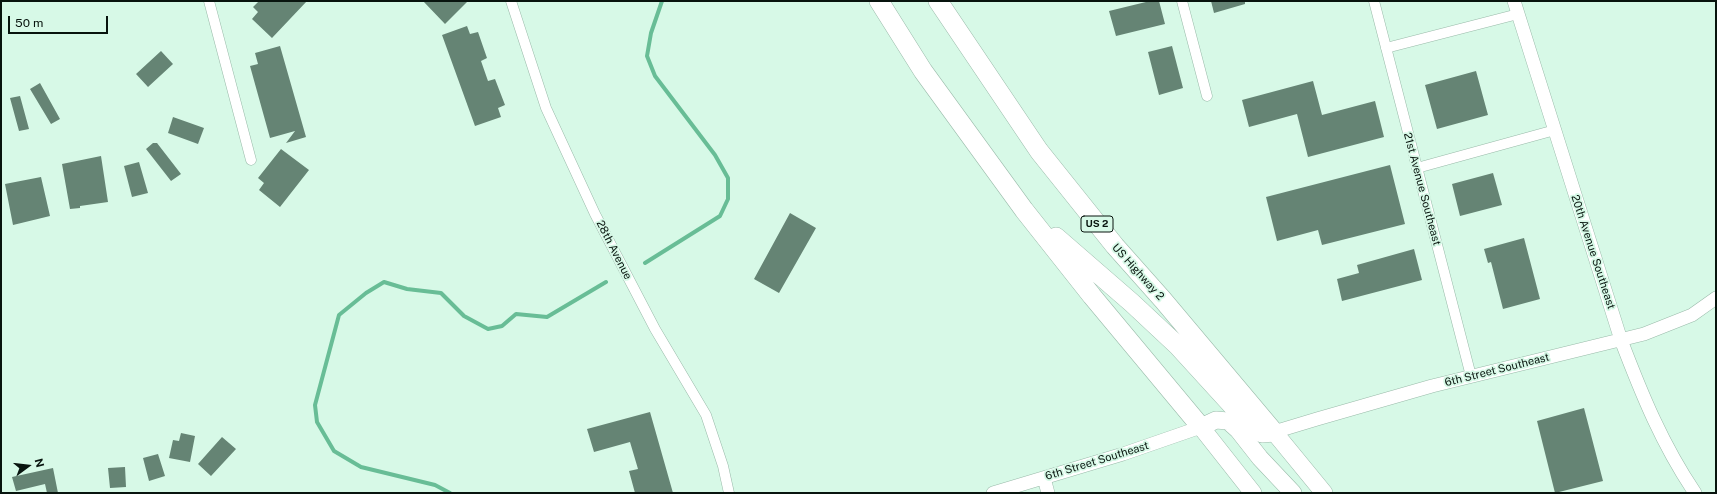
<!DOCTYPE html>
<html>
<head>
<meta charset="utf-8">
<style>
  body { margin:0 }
  #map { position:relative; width:1717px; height:494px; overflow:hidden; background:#d7f9e7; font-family:"Public Sans",sans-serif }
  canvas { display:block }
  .frame { position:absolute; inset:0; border:2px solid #08140e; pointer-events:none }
  .north { position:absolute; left:8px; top:446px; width:40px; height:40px; -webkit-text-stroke:3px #d7f9e7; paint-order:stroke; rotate:75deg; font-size:11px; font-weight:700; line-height:16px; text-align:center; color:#08140e }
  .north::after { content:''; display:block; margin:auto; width:14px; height:18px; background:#08140e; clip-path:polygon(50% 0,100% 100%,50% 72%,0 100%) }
  .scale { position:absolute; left:8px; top:16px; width:100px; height:18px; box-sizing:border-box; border:2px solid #08140e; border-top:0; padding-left:5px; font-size:12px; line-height:14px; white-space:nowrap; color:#08140e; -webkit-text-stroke:3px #d7f9e7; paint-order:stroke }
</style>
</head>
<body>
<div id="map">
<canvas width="1717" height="494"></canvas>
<div class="frame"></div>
<div class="north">N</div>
<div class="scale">50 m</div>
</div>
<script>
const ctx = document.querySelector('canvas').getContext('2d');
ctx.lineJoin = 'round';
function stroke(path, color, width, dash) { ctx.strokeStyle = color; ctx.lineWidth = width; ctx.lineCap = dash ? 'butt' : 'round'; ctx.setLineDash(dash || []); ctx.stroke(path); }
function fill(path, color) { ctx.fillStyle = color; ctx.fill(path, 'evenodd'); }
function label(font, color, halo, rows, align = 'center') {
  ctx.font = font + ' "Public Sans",sans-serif'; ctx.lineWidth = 3.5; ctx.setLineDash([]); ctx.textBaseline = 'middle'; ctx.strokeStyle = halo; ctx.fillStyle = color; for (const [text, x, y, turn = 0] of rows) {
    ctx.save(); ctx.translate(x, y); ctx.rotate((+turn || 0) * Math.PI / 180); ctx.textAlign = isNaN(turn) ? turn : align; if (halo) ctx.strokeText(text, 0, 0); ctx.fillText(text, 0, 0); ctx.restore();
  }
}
const stream = new Path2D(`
  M645 263 720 216 728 199V178L715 155 655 76 647 56 651 33 662 1
  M450 493 435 485 361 467 334 451 317 422 315 405 339 315 366 293 384 282 407 289 441 293 464 316 488 329 502 326 516 314 547 317 606 282`);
const building = new Path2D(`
  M259 1H307L272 38 252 19 258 12 253 7Z
  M423 1H468L445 24Z
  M1150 1H1159L1165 24 1116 36 1109 11Z
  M1211 1H1245V4L1214 13Z
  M467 26 470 34 478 32 487 58 481 61 488 81 495 79 505 105 498 108 501 117 475 126 442 35Z
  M280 46 306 137 286 143 295 131 270 138 250 66 258 64 255 53Z
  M1172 46 1183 88 1159 95 1148 52Z
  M161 51 173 64 148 87 136 74Z
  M1476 71 1488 115 1437 129 1425 85Z
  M1313 81 1322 115 1375 101 1384 137 1308 157 1297 114 1249 127 1242 100Z
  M40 83 60 119 51 124 30 89Z
  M20 96 29 129 19 131 10 98Z
  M173 117 204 128 198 144 168 133Z
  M153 143H157L181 174 171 181 146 149Z
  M281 149 309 170 280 207 259 190 264 183 258 178Z
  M101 156 108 202 80 206V208L70 209 62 164Z
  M139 162 148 193 132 197 124 166Z
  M1390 165 1405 224 1322 245 1318 230 1277 241 1266 197Z
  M1493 173 1502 205 1460 216 1452 184Z
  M41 177 50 216 13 225 5 184Z
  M790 213 816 228 779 293 754 279Z
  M1524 238 1540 299 1503 309 1491 262 1488 263 1484 249Z
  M1414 249 1422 280 1342 301 1337 279 1359 273 1357 265Z
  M1584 408 1603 481 1555 493 1537 421Z
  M650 412 673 493H635L629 471 638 469 630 442 594 452 587 429Z
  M181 433 195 436 190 462 169 458 173 440 179 441Z
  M222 437 236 449 211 476 198 464Z
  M158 454 165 476 149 481 143 458Z
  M125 467 126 487 110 488 108 468Z
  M53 468 58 493H47L45 484 16 491 12 477Z`);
const minor = new Path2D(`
  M209 1 251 160
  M511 1 546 108 595 214 655 329 706 415 723 466 729 493
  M1182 1 1207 96
  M1374 1 1471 376
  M1386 48 1518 14
  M1417 168 1555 130`);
const tertiary = new Path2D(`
  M1514 1 1621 340C1642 395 1662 444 1695 493
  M1274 432 1317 419 1432 386 1644 334 1692 315 1716 298
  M1044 478 1048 493
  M993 493 1123 454 1201 427`);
const trunk = new Path2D(`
  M1274 432 1324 493
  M1253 493 1201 427 1216 420 1228 421 1238 430 1260 458 1293 493`);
const motorway = new Path2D(`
  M879 1 923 71 1024 210 1092 296 1201 427
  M938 1 1039 151 1115 246 1163 300 1274 432
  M1056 237 1132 303 1178 346 1251 426 1262 433 1274 432`);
const shields = [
  [1097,224,32]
];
const shieldNames = [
  ["US 2",1097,224]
];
const streetNames = [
  ["21st Avenue Southeast",1422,189,75],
  ["28th Avenue",614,250,63],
  ["20th Avenue Southeast",1593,252,72],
  ["US Highway 2",1138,272,48],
  ["6th Street Southeast",1497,370,-14],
  ["6th Street Southeast",1097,461,-17]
];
stroke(stream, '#68bd96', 4);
fill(building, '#658474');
stroke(minor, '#99baa9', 11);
stroke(tertiary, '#99baa9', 14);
stroke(trunk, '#99baa9', 18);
stroke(motorway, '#99baa9', 20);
stroke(minor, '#fff', 10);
stroke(tertiary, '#fff', 13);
stroke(trunk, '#fff', 17);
stroke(motorway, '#fff', 19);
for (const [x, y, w] of shields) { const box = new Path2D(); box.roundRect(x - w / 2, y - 8, w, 16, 3); ctx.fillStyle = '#d7f9e7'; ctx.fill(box); stroke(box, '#08140e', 1); }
label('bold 10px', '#08140e', null, shieldNames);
label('11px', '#08140e', '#d7f9e7', streetNames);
</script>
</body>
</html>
